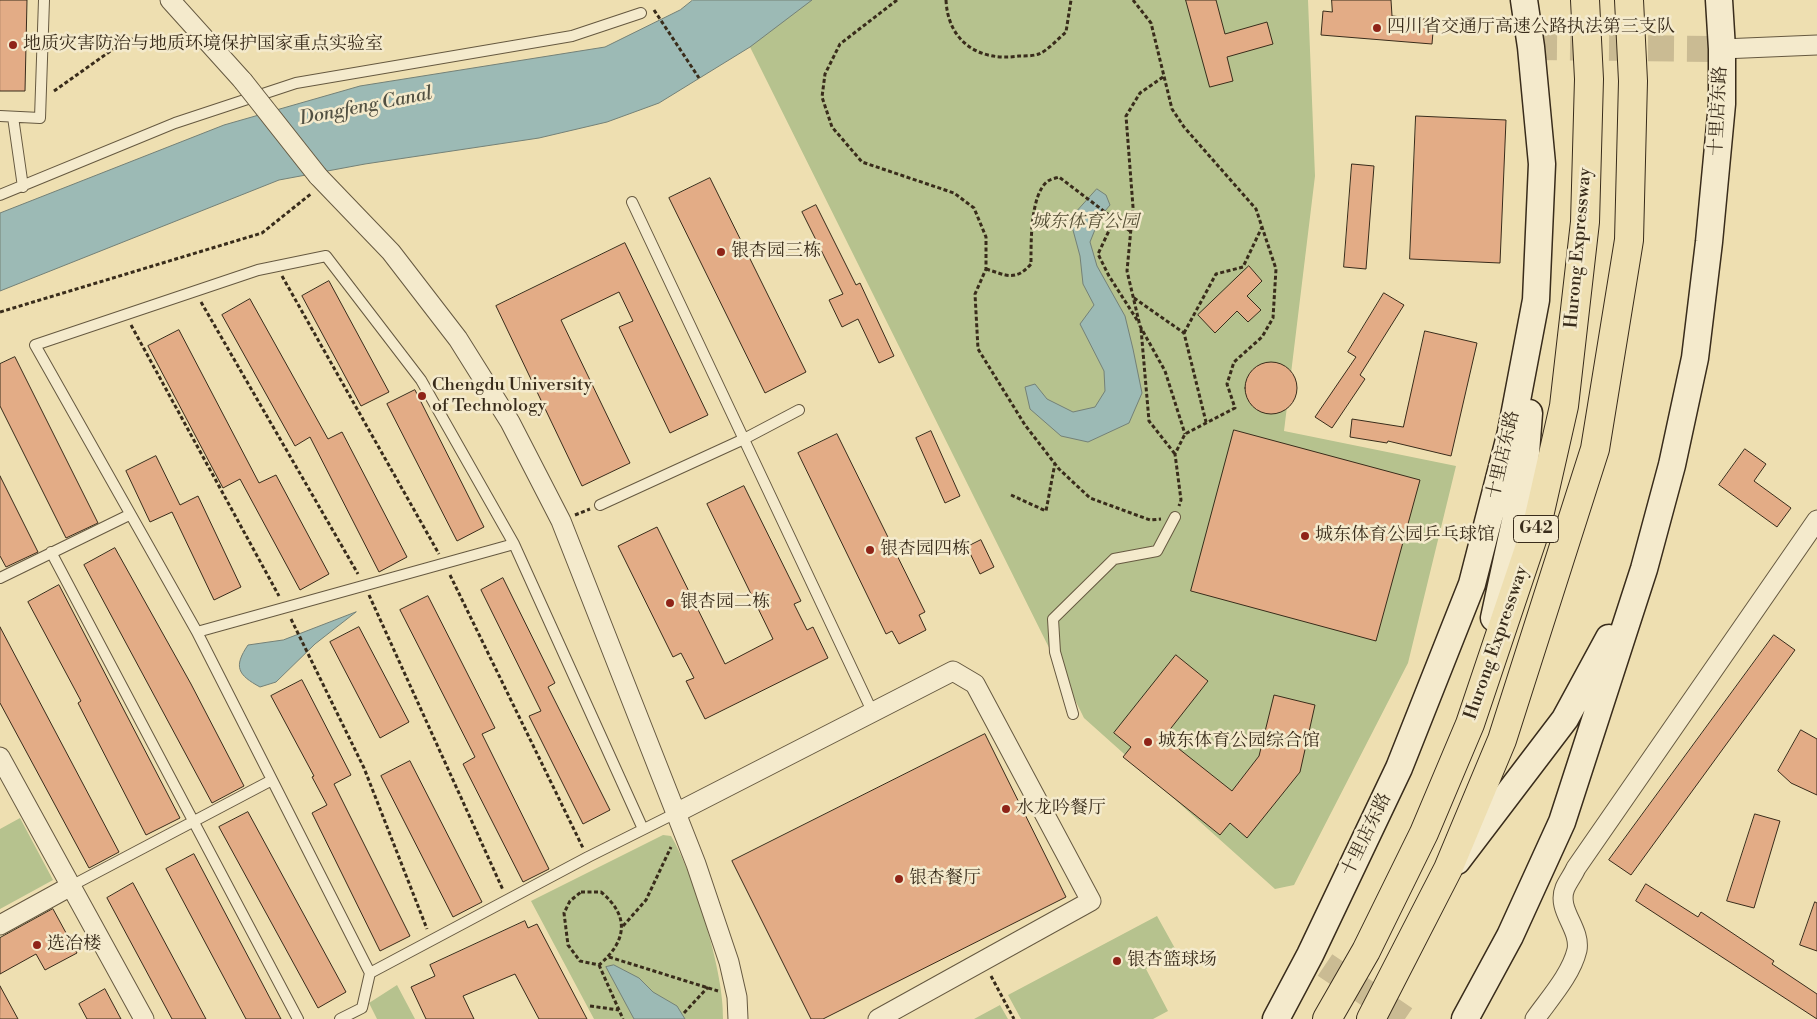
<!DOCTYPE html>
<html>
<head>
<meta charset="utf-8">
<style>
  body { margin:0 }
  canvas { display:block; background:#eedfb1 }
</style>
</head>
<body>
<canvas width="1817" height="1019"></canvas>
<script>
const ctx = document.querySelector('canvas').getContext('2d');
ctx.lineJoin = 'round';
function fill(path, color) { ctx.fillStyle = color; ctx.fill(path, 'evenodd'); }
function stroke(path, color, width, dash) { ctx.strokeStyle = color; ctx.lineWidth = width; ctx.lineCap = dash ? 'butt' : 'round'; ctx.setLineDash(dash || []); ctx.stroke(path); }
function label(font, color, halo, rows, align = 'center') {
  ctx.font = font + ' "Libre Bodoni","Noto Serif SC",serif'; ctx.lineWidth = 5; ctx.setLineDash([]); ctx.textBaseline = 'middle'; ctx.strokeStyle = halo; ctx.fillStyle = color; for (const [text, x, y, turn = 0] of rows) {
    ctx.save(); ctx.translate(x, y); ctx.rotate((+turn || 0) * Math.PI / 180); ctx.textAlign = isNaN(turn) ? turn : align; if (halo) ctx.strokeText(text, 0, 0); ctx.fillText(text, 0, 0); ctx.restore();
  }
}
const green = new Path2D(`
  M729 0H1308L1315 176 1284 431 1456 466 1408 663 1294 885 1275 889 1084 718 750 47Z
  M20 818 53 880 0 909V829Z
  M663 835 671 836C694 874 725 975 723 1019H594L531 901Z
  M1157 916 1177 952 1146 969 1168 1011 1153 1019H1021L1008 995Z
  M397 985 415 1019H377L369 1003Z
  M1000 1005 1008 1019H974Z`);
const water = new Path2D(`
  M693 0H812L750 47 659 103 607 122 539 138 365 164 279 180 0 291V213L224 125 360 86 605 47 680 10Z
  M1097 189 1106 195 1110 205 1100 217 1090 242 1097 266 1125 316 1133 349 1142 393 1129 423 1088 442 1061 436 1030 409 1025 387 1035 384 1047 399 1073 412 1095 407 1105 391 1104 371 1080 324 1094 305 1083 284 1080 256 1070 219Z
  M356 612 315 644 276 682 260 687C238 675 233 667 248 645L283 640Z
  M614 965 639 978 653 992 677 1006 685 1019H634L606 967Z`);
const building = new Path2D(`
  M0 0H27L25 91H0Z
  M1186 0H1216L1225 34 1267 22 1273 44 1227 57 1233 81 1210 87Z
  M1332 0H1391L1392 16 1434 20 1432 44 1321 35 1323 11 1332 12Z
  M1416 116 1506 120 1500 263 1410 259Z
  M1352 164 1374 166 1366 269 1344 267Z
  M710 178 806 372 765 393 669 198Z
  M816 205 856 285 860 283 894 356 879 363 858 319 842 327 829 300 843 294 802 212Z
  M625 243 708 415 670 433 619 327 633 321 619 292 561 320 630 463 582 486 496 306Z
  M1249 266 1262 281 1247 296 1261 310 1248 322 1237 311 1215 333 1198 315Z
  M329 281 389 392 361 406 302 296Z
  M1384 293 1404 305 1360 375 1365 379 1332 428 1315 417 1356 357 1348 352Z
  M250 299 328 439 342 432 407 557 379 572 310 437 295 446 222 315Z
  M179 330 259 483 276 475 329 574 300 590 240 479 223 488 148 346Z
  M1425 331 1477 343 1451 456 1388 441 1387 443 1350 437 1352 419 1403 427Z
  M15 357 98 523 66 538 0 406V364Z
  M1245 388a26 26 0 1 1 52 0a26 26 0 1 1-52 0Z
  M415 390 484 527 457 541 387 404Z
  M1234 430 1420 480 1376 641 1191 591Z
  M931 431 960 496 945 503 916 438Z
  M837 434 925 612 919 615 926 630 899 644 892 631 886 634 798 453Z
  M1745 449 1766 464 1754 481 1791 508 1777 527 1719 485Z
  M156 456 180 505 198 496 241 587 214 600 172 512 150 522 126 471Z
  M0 476 38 552 6 567 0 556Z
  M744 486 801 601 794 604 807 630 813 627 828 658 705 719 686 681 694 678 681 653 673 657 618 546 657 527 725 664 773 639 707 504Z
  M981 540 994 567 980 574 967 547Z
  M115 548 191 684 244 786 212 803 84 565Z
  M503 578 555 683 548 687 610 810 583 824 529 716 541 711 481 590Z
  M59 585 180 818 146 835 78 703 81 701 28 602Z
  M428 596 495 728 482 734 549 869 523 882 463 764 475 757 400 610Z
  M0 627 119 852 89 868 0 703Z
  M359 627 409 722 380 738 330 642Z
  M1774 635 1795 650 1631 875 1609 860Z
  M1176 655 1208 681 1164 737 1232 791 1259 756 1274 695 1315 705 1300 772 1247 838 1230 823 1220 835 1123 757 1131 747 1114 733Z
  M302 680 351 775 334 784 410 936 380 951 312 813 327 805 312 777 314 776 271 696Z
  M1801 730 1817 739V795L1791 783 1778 771Z
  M985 734 1066 897 823 1019H811L732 861Z
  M410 761 482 902 453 917 381 776Z
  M248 812 346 992 318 1008 219 827Z
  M1755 814 1780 821 1754 908 1727 901Z
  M194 854 281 1019H246L166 869Z
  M133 883 206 1019H172L107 898Z
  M1646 884 1698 917 1701 912 1774 961 1772 964 1817 994V1019L1636 901Z
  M1815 902 1817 903V951L1800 945Z
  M53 909 77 953 45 970 36 954 0 974V938Z
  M525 921 528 928 537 924 587 1019H539L515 974 463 996 474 1019H426L411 987 435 976 430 965Z
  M0 986 18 1019H0Z
  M105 989 121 1019H87L79 1004Z`);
const secondaryTunnel = new Path2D(`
  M1531 47 1722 49
  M1325 965 1405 1019`);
const path = new Path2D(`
  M897 0 840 44 825 74 822 97 832 127 862 162 954 193 974 208 986 237V269L975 294 978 349 1025 425 1059 469 1090 498 1150 520 1161 519
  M946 0C948 42 979 62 1019 56 1025 56 1033 56 1039 54 1048 50 1058 39 1066 32L1071 0
  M1133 0 1151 23 1172 109 1184 127 1256 209 1276 269 1273 318 1262 337 1234 362 1227 384 1235 408 1185 434 1175 454 1181 500 1179 506
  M654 10 699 78
  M53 37 160 40 182 36
  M1163 77 1140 93 1126 116 1133 207 1127 271 1140 326 1165 371 1185 434
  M54 91 126 40
  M1114 220 1098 254 1109 276 1139 323
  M986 269C1006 275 1015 282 1031 264 1031 244 1030 194 1048 181 1051 179 1056 178 1059 177L1130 231
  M282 276 439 554
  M1134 298 1184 333 1206 422
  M201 302 358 574
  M0 312 262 233 312 193
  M131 325 279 596
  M1141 329 1149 421 1175 454
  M1184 333 1216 274 1243 267 1262 227
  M1011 495 1046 511 1055 463
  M575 515 590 509
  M450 575 583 848
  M369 595 503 890
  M291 619 364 768 427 929
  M581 892H601C630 916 627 941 599 965L580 961 568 945 564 913 570 901Z
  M623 926 646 900 671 847
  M609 957 718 991
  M599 965 623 1019
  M991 976 1014 1019
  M590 1006 619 1010
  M684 1013 708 987`);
const lane = new Path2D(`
  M0 116 40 118 44 0
  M13 117 23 187
  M0 195 175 123 296 83 572 36 641 13
  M632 202 872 711
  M600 505 744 439 799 410
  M51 552 298 1019
  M0 578 129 515
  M197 632 514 544
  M1073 714 1055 652 1053 619 1114 559 1157 551 1175 517
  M71 886 272 780
  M370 973 197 632 35 345 258 270 326 256 421 380 514 544 643 829
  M340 1019 362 1008 370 973 588 857 676 813`);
const street = new Path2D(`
  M170 0 243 81
  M1722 49 1817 45
  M318 176 391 252 458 339 510 422 561 521 696 864 729 962 737 997 738 1019
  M0 757 144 1019
  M676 813 953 671 975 684 1091 901 878 1019
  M0 925 71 886
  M1535 1019C1549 999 1571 975 1577 950 1581 928 1556 910 1565 888 1568 881 1573 875 1576 868L1817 520`);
const secondary = new Path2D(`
  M1494 618 1524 480 1529 413
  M1457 861 1565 719 1609 638
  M1276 1019 1310 955 1399 768 1472 584 1511 432 1536 300 1542 164 1531 47 1524 0
  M1465 1019 1510 936 1562 822 1644 569 1672 465 1695 358 1709 242 1722 104V49L1719 0`);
const highway = new Path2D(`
  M1327 1019 1366 951 1424 833 1470 724 1537 525 1564 406 1585 222 1589 79 1585 0
  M1371 1019 1448 869 1502 740 1595 449 1629 240 1633 81 1629 0`);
const streetBridge = new Path2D(`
  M243 81 318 176`);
const markers = [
  [1377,28,5,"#8f2418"],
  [13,45,5,"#8f2418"],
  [721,252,5,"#8f2418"],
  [422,396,5,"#8f2418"],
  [1305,536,5,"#8f2418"],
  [870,550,5,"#8f2418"],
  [670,603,5,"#8f2418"],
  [1148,742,5,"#8f2418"],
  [1006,809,5,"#8f2418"],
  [899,879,5,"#8f2418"],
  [37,945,5,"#8f2418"],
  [1117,961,5,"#8f2418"]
];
const shields = [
  [1536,529,45]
];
const shieldNames = [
  ["G42",1536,529]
];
const poiNames = [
  ["四川省交通厅高速公路执法第三支队",1387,28],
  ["地质灾害防治与地质环境保护国家重点实验室",23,45],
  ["银杏园三栋",731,252],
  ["Chengdu University",432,386],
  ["of Technology",432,407],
  ["城东体育公园乒乓球馆",1315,536],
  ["银杏园四栋",880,550],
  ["银杏园二栋",680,603],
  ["城东体育公园综合馆",1158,742],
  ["水龙吟餐厅",1016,809],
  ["银杏餐厅",909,879],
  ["选冶楼",47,945],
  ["银杏篮球场",1127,961]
];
const streetNames = [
  ["十里店东路",1719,111,-87],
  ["Hurong Expressway",1579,248,-85],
  ["十里店东路",1504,455,-77],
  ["Hurong Expressway",1497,643,-71],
  ["十里店东路",1367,835,-64]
];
const parkNames = [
  ["城东体育公园",1085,223]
];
const waterNames = [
  ["Dongfeng Canal",366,107,-11]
];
fill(green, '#b6c28e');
fill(water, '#9cbab5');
stroke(water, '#748177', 1);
fill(building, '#e3ac86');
stroke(building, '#392c1b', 1);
stroke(secondaryTunnel, '#cabb93', 26, [26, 13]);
stroke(lane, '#665940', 12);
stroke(street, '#665940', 21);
stroke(secondary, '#392c1b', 29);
stroke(highway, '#392c1b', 30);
stroke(path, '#392c1b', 3, [4, 2.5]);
stroke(lane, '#f4eacc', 10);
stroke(street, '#f4eacc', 19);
stroke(secondary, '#f4eacc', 26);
stroke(highway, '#eedfb1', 28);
stroke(streetBridge, '#665940', 21, []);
stroke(streetBridge, '#f4eacc', 19);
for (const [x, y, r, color] of markers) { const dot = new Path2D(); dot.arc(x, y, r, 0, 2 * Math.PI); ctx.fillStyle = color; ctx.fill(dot); stroke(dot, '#f4eacc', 2); }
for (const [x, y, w] of shields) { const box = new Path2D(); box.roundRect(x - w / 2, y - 13.5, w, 27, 4); ctx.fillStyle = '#f4eacc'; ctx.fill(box); stroke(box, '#392c1b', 1); }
label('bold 16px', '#392c1b', null, shieldNames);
label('18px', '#392c1b', '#f4eacc', poiNames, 'left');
label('18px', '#392c1b', '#f4eacc', streetNames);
label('italic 18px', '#585238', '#f4eacc', parkNames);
label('italic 19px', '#525042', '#f4eacc', waterNames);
</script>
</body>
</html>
